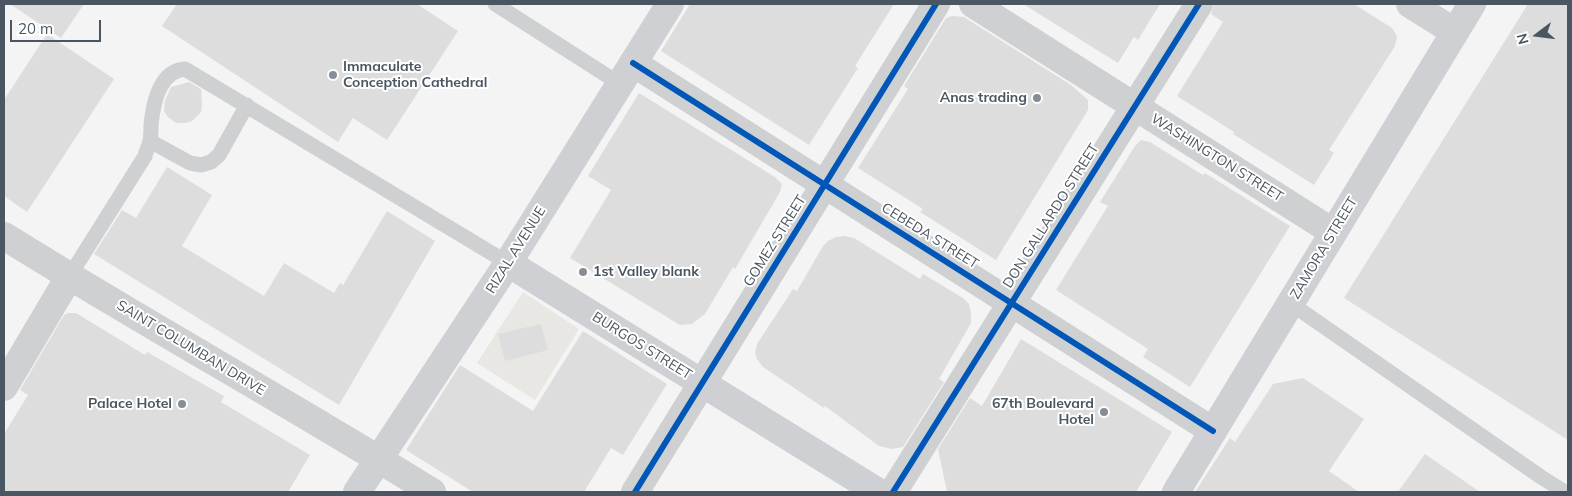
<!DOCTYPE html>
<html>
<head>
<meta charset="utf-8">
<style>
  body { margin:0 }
  #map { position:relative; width:1572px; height:496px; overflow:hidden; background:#f4f4f4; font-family:Mulish,sans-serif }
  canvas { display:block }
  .frame { position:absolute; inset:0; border:5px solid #4a5661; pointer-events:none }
  .north { position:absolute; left:1512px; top:10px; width:50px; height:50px; -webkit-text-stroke:4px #fff; paint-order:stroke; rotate:255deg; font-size:14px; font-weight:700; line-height:20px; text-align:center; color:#4a5661 }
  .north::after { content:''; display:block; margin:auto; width:18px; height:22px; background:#4a5661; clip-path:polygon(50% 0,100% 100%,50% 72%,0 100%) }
  .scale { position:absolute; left:10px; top:20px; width:91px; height:22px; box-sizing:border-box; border:2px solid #4a5661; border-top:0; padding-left:6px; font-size:15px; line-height:18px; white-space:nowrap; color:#4a5661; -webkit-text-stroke:4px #fff; paint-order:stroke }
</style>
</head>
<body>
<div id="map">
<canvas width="1572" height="496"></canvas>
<div class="frame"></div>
<div class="north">N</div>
<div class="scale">20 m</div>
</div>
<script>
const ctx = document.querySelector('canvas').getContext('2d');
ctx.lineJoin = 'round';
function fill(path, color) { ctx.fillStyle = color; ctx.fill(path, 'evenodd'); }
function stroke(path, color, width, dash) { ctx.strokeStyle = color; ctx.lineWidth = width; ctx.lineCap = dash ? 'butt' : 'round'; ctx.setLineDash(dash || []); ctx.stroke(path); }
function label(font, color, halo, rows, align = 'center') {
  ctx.font = font + ' Mulish,sans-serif'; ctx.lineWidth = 4; ctx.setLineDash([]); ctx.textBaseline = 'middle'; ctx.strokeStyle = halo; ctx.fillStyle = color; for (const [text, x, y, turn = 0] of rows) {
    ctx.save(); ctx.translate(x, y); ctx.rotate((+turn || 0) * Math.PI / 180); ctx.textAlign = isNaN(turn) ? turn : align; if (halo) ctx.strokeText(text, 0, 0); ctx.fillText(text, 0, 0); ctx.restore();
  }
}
const commercial = new Path2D(`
  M523 292 579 329 535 400 477 363Z`);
const building = new Path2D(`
  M10 4H84L61 38Z
  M177 4H417L458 31 387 140 353 118 338 142 162 26Z
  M690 4H894L855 66 858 68 809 145 661 51Z
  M1023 4H1160L1138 40 1134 37 1118 63Z
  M1214 4H1354L1392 28 1397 36 1395 46 1329 150 1334 153 1314 185 1233 134 1234 132 1177 96 1223 22 1211 14Z
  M1528 4H1568V440L1344 298Z
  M952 16 964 17 1071 85 1088 100V110L996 260 920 212 923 209 858 168 908 89 904 86 946 18Z
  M47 34 114 79 27 212 4 196V100Z
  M189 82 201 89 202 105 201 112 192 121 186 123H176L168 117 164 111 165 101 171 87Z
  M639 93 775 177 782 184 780 192 735 269 733 267 705 314 692 324 680 325 570 258 611 190 588 176Z
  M1141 140 1150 142 1203 175 1205 173 1290 226 1190 387 1143 357 1148 349 1056 290 1108 206 1100 202 1135 146Z
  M167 167 212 195 182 246 264 296 284 263 334 293 340 283 343 285 387 211 435 241 339 405 94 254 122 210 136 218Z
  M845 236 854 238 920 279 923 274 963 298 969 304 971 314V323L939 379 944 382 903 447 892 449 879 446 825 406 824 408 763 367 757 359 755 353 757 344 793 289 797 291 823 246 828 241 836 237Z
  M68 313H76L145 355 147 352 224 396 221 402 310 455 288 492H4V434L28 395 20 390 64 315Z
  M541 324 548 350 505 361 498 334Z
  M583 331 667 384 623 455 611 448 584 492H473L406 450 460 365 533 411Z
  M1021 339 1172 432 1136 492H947L938 449 970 398 982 406Z
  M1303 378 1364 419 1329 471 1359 492H1195L1230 438 1235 442 1273 384Z
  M1425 454 1480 492H1398Z`);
const lane = new Path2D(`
  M495 4 620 84
  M150 141 190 163 201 165 211 162 219 155 247 105
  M69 277 145 156C146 151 149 146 150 141 151 136 151 130 151 125 153 104 159 71 185 69L508 263
  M1290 303 1541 477 1565 492`);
const street = new Path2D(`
  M973 4 1333 232
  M1410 4 1455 32
  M633 63 1213 431
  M4 236C145 324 291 404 432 492
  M4 387 69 277
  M635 492 936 4
  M893 492 1199 4`);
const secondary = new Path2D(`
  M508 263 878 492
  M357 492 508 263 670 4
  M1176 492 1472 4`);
const cycleway = new Path2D(`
  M633 63 1213 431
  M635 492 936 4
  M893 492 1199 4`);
const markers = [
  [333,75,5,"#868d94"],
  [1037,98,5,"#868d94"],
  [583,272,5,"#868d94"],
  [182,404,5,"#868d94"],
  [1104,412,5,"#868d94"]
];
const poiNames = [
  ["Immaculate",343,67,"left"],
  ["Conception Cathedral",343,83,"left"],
  ["Anas trading",1027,98],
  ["1st Valley blank",593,272,"left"],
  ["Palace Hotel",172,404],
  ["67th Boulevard",1094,404],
  ["Hotel",1094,420]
];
const streetNames = [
  ["WASHINGTON STREET",1217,158,32],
  ["DON GALLARDO STREET",1051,216,-58],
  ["CEBEDA STREET",930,236,32],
  ["GOMEZ STREET",775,241,-58],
  ["ZAMORA STREET",1324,248,-59],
  ["RIZAL AVENUE",516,250,-58],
  ["BURGOS STREET",642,346,32],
  ["SAINT COLUMBAN DRIVE",191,348,31]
];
fill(commercial, '#e8e7e3');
fill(building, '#ddddde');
stroke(lane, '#ced0d2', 15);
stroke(street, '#ced0d2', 28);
stroke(secondary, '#ced0d4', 28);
stroke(cycleway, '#0057b8', 6);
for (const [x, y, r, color] of markers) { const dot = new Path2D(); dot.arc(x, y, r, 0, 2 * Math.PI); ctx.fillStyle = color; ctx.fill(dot); stroke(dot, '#fff', 2); }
label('bold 14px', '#4a5661', '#fff', poiNames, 'right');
label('14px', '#4a5661', '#fff', streetNames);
</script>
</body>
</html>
